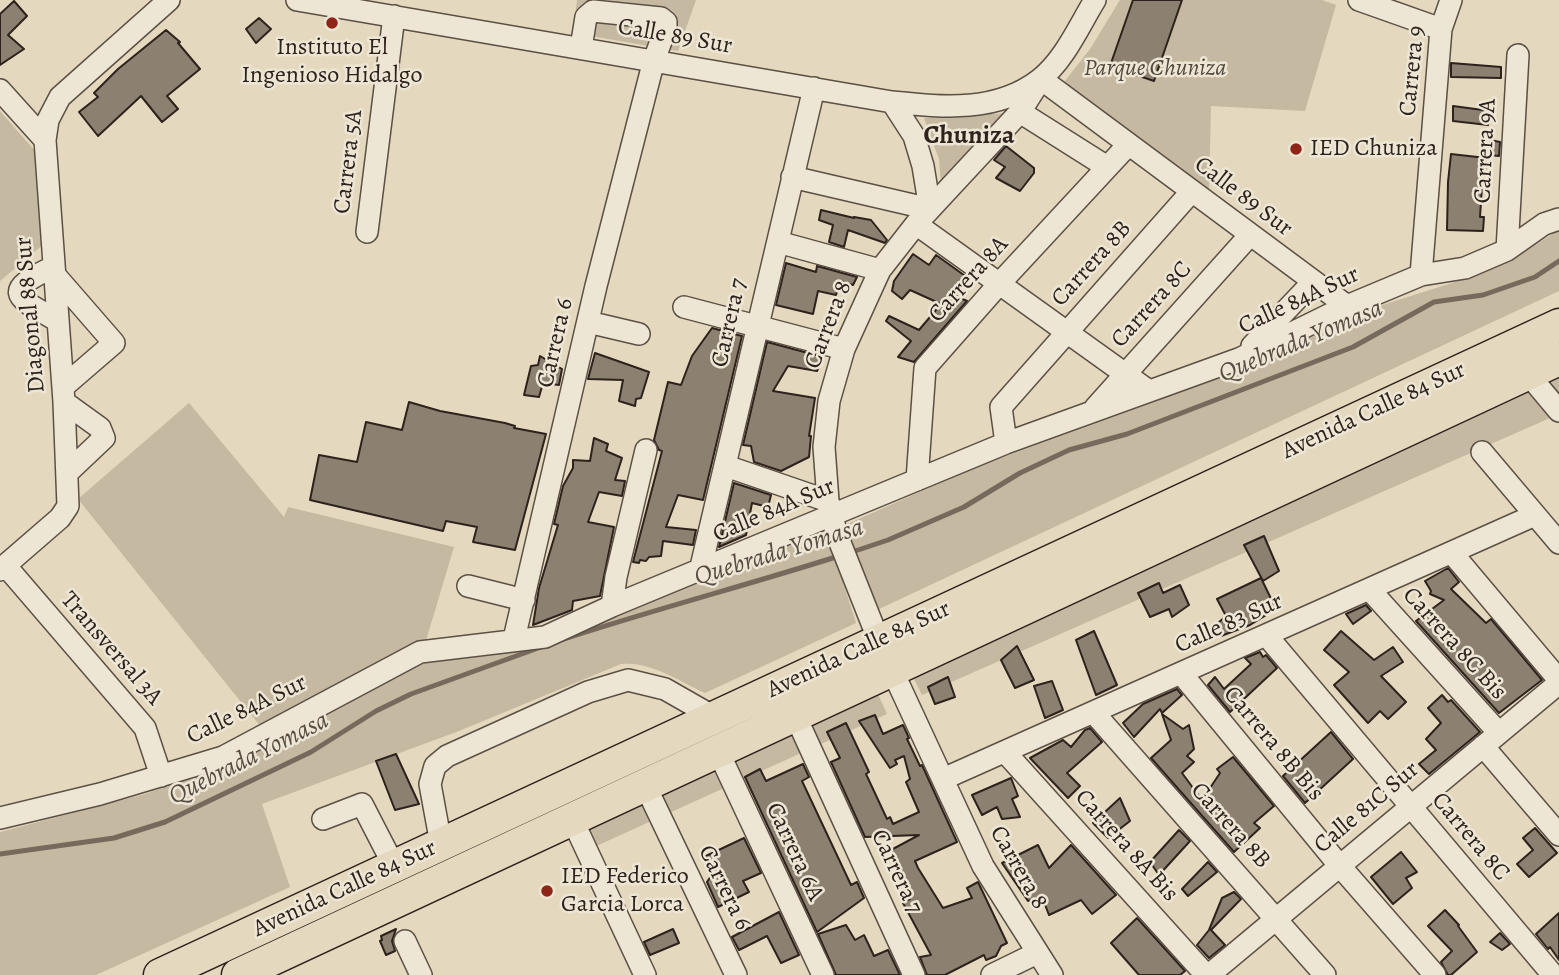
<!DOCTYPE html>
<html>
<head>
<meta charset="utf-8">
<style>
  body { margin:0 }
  canvas { display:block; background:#e4d8be }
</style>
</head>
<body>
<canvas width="1559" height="975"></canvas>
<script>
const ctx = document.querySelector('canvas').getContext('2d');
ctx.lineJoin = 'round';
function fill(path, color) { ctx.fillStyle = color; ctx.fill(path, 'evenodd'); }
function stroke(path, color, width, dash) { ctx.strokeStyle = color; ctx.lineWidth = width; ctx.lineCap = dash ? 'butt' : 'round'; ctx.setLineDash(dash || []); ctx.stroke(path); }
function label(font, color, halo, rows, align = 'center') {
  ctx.font = font + ' Alegreya,serif'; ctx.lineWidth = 5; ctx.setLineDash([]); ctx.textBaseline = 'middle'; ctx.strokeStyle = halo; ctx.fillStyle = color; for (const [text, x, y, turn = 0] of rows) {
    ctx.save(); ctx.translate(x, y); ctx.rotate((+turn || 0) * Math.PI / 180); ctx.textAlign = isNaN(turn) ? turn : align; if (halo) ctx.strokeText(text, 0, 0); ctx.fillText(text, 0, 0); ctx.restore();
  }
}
const green = new Path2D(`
  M577 0H696L678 51 573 33Z
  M1120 0H1322L1336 5 1305 111 1211 106 1209 191 1061 86 1090 49Z
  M0 111 35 151 45 243 0 281Z
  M1008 113 941 185 939 159 924 118Z
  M1559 230V291L879 609 845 525 976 467 1155 402 1373 308 1474 276 1522 253Z
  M1559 378V414L922 695 912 675Z
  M189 403 284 517 288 507 454 547 425 644 261 727 78 499Z
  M826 528 856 623 705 693C679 681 650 661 621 664L459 731 262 804 290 887 96 975H0V832L145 794 222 765 334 703 429 660 499 647Z
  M878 694 887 714 592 848 583 828Z`);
const stream = new Path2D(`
  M849 553 888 540 964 507 1020 473 1069 450 1127 434 1353 347 1434 302 1483 295 1535 277 1559 261
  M564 639C655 609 748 585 839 556
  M0 854 114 838 165 822 311 752 376 711 411 694 541 647`);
const building = new Path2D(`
  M1133 0H1182L1154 81 1110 66Z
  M14 1 27 16 8 35 24 49 0 65V14Z
  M259 18 271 29 256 43 246 29Z
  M166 30 180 42 178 43 200 69 167 96 178 109 162 122 141 96 98 136 79 112 98 97 94 93 118 69Z
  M1451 63 1501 67V78L1451 77Z
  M1453 106 1490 111 1488 125 1453 121Z
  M1490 140 1500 142 1499 156 1489 155Z
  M1006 146 1034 168V173L1020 191 996 178 1005 167 994 160Z
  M1451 154 1486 158 1485 171H1483L1480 217H1484L1483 231 1447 230 1448 182Z
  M821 210 854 218V217L871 220 887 240 885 243 848 230 844 247 829 242 833 225 819 220Z
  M913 254 929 265 936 255 968 278 954 295 967 301 914 362 898 357 911 341 886 321 889 316 919 330 941 304 910 290 902 299 892 291 894 281Z
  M786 263 816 272 817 266 857 277 853 285 840 281 836 295 818 291 813 314 776 305Z
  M712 328 742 336 703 500 678 495 666 527 696 530 693 545 663 541 661 556 649 557 646 561 640 560 639 563 633 562 662 451 659 450 654 440 668 382 681 385 692 356Z
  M767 342 823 357 817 371 788 366 773 391 815 398 809 436H811L809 457 781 471 754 462 751 446 743 445Z
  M595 353 649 372 641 398 636 399 635 406 619 401 623 380 588 379Z
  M540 356 562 369 559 385 543 383 539 397 524 395 531 366 538 365Z
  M409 402 440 411 505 423 515 426 514 428 546 434 515 550 473 542 477 527 446 521 443 531 310 500 319 455 357 462 366 422 402 430Z
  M594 438 608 444 606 451 622 458 615 480 625 481 622 496 599 492 588 522 614 527 600 596 573 601 572 610 533 625 539 588 558 525 554 524 563 486 573 468V460L590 461Z
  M734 483 771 495 768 507 752 503 746 535 719 547Z
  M1264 536 1279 571 1263 581 1244 545Z
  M1448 568 1459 582 1451 589 1486 623 1491 619 1542 680 1499 713 1416 621 1444 600 1430 594 1431 591 1425 581Z
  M1261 578 1276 609 1250 625 1221 636 1217 624 1226 616 1217 599Z
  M1159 583 1163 593 1180 585 1189 605 1172 617 1169 609 1150 617 1138 593Z
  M1366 605 1371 611 1353 624 1346 614Z
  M1094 631 1117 685 1096 695 1076 640Z
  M1341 631 1374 660 1393 647 1403 662 1381 676 1406 702 1388 719 1380 711 1368 723 1334 685 1349 672 1324 650Z
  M1017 646 1034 680 1015 688 1001 660Z
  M1260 652 1263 657 1266 655 1277 668 1230 712 1208 685 1215 677 1224 689 1251 664 1245 658Z
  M948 677 955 697 935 704 928 687Z
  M1052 681 1063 710 1045 718 1034 686Z
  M1177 689 1182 695 1162 713 1160 709 1134 737 1123 723 1143 704Z
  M1442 695 1448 702 1451 700 1480 732 1429 774 1419 764 1436 750 1426 739 1441 723 1428 708Z
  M1162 714 1183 729 1189 725 1194 749 1187 756 1194 762 1182 773 1202 800 1220 773 1217 769 1233 757 1274 806 1254 823 1260 828 1234 852 1151 758 1171 740Z
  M875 715 883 734 903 725 909 738 907 739 920 766 922 765 957 842 915 861 918 868 943 908 972 898 967 888 978 882 1007 943 1001 946 996 956 986 960 984 955 945 975H927L920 957 931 955 903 903 910 899 891 850 919 835 865 837 831 762 840 758 827 732 846 723 869 772 866 774 887 819 890 817 893 824 919 812 906 782 910 779 904 756 895 760 897 764 890 768 859 721Z
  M1090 728 1102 742 1067 773 1080 786 1068 798 1030 758 1063 740 1071 747 1085 730Z
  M1331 732 1353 759 1305 803 1283 776Z
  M396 754 419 804 395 810 376 761Z
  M803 764 809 777 802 781 851 885 857 882 864 898 817 932 745 777 760 769 766 781Z
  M1011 778 1018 796 1012 799 1020 817 1002 819 997 807 982 815 972 795Z
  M1120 798 1130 821 1108 838 1093 823Z
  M1535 828 1557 853 1529 877 1517 864 1533 850 1523 838Z
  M1179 830 1190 841 1159 875 1150 862Z
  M744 838 761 873 743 881 749 892 718 907 707 882 711 876 707 868 711 867 706 856Z
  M1038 845 1049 868 1071 845 1116 895 1092 914 1081 900 1049 915 1042 897 1028 901 1002 863Z
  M1401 852 1417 872 1406 878 1412 888 1393 904 1371 877Z
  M1208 862 1217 872 1188 896 1182 889Z
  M1234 892 1241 899 1211 930 1225 945 1209 958 1197 945 1209 930 1222 898Z
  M1445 910 1459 925 1458 926 1477 952 1451 975H1448L1441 962 1452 951 1428 926Z
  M779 912 799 955 781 963 767 936 739 950 732 937Z
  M1559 913V960L1550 947 1548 949 1536 934Z
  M1137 918 1185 971 1180 975H1139L1111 943Z
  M846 925 855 940 864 935 874 956 888 950 900 975H836L818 934Z
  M396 929 392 941 395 951 386 955 380 941 382 940 381 936Z
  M673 929 679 943 650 955 644 942Z
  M1500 933 1510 944 1502 950 1490 942Z`);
const minor = new Path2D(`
  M297 0 892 102C942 107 996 113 1039 80 1064 61 1079 26 1095 0
  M1359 0 1441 29
  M0 90 45 140
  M1020 112 1107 167
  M792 177 930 209 923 166 914 136 892 102
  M916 224 1149 391
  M367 232 394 16
  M778 242 880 270
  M1507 250 1518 55
  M53 267C0 292 16 297 58 321
  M54 274 114 343 63 387
  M1421 275 1441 29 1451 0
  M684 307 844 349
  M588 322 639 334
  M1252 346 1313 282
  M1528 374 1559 411
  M64 402 100 428 104 438 67 473
  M1095 408 1250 235
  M1006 443 1001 407 1192 191
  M1482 452 1559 543
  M726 466 828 501
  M917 480 925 368 999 284 1128 145
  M1452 553 1559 680
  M5 565 145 728 161 776
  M0 570 60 518 68 506 64 402 45 140 48 120 60 97 169 0
  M700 571 814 88
  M468 586 524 600
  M1370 590 1499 733
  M612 606 616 577 646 450
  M1267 636 1553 975
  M514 639 596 286 654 60 666 28V22L661 18 593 11 586 17 581 48
  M879 641 837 535 828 501 824 447 829 401 844 349 880 270 916 224 1020 112 1041 79 1347 306
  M892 670 983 866 1052 975
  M1181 673 1339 865 1435 975
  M1094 713 1325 975
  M795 715 914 975
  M1483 746 1559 835
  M718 751 823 975
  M1005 752 1206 975
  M943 779 1535 515
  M645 785 736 975
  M0 818 100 794 223 757 420 652 545 637 612 606 1006 443 1241 358 1347 306 1421 275 1465 268 1507 250 1544 224 1559 219
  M323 819 362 804 394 866
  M572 819 645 975
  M441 844 430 784 435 766 447 756 588 692 628 680 665 689 714 717
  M405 941 421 975
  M992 975 1037 953
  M1209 975 1559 683`);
const highway = new Path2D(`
  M160 975 1559 325
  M238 975 1559 359`);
const markers = [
  [332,23,7,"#8f2418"],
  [1296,149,7,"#8f2418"],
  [547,891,7,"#8f2418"]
];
const streetNames = [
  ["Calle 89 Sur",675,37,10],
  ["Carrera 9",1413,71,-84],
  ["Carrera 9A",1486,151,-87],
  ["Carrera 5A",349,162,-83],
  ["Calle 89 Sur",1243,197,37],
  ["Carrera 8B",1092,264,-48],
  ["Carrera 8A",969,280,-48],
  ["Calle 84A Sur",1299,301,-25],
  ["Carrera 8C",1152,305,-48],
  ["Diagonal 88 Sur",31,315,-95],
  ["Carrera 7",730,323,-77],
  ["Carrera 8",829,325,-69],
  ["Carrera 6",556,343,-77],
  ["Avenida Calle 84 Sur",1374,411,-25],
  ["Calle 84A Sur",774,511,-23],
  ["Calle 83 Sur",1229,624,-24],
  ["Carrera 8C Bis",1454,644,48],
  ["Transversal 3A",111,649,49],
  ["Avenida Calle 84 Sur",859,650,-25],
  ["Calle 84A Sur",247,710,-26],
  ["Carrera 8B Bis",1273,744,50],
  ["Calle 81C Sur",1367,808,-40],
  ["Carrera 8B",1230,826,48],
  ["Carrera 8C",1470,837,50],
  ["Carrera 8A Bis",1126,846,48],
  ["Carrera 6A",794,852,65],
  ["Carrera 8",1018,868,60],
  ["Carrera 7",896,872,65],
  ["Carrera 6",724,888,64],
  ["Avenida Calle 84 Sur",345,889,-25]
];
const poiNames = [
  ["Instituto El",332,48,"center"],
  ["Ingenioso Hidalgo",332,76,"center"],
  ["IED Chuniza",1310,149],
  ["IED Federico",561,877],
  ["Garcia Lorca",561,905]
];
const parkNames = [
  ["Parque Chuniza",1155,69]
];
const neighbourhoodNames = [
  ["Chuniza",969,137]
];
const waterNames = [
  ["Quebrada Yomasa",1301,342,-23],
  ["Quebrada Yomasa",779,553,-17],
  ["Quebrada Yomasa",249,759,-27]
];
fill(green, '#c5b9a2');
stroke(stream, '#766a5c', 5);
fill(building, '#8c8170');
stroke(building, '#2d221c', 2);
stroke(minor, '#5b5044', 24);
stroke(highway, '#2d221c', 35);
stroke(minor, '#ede6d5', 21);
stroke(highway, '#e4d8be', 32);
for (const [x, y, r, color] of markers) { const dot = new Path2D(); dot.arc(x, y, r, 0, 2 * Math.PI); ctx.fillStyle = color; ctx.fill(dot); stroke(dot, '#ede6d5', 2.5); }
label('24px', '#2d221c', '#ede6d5', streetNames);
label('24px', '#2d221c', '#ede6d5', poiNames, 'left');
label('italic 24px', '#53483e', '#ede6d5', parkNames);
label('bold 26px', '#2d221c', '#ede6d5', neighbourhoodNames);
label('italic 26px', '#574c41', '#ede6d5', waterNames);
</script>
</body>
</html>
